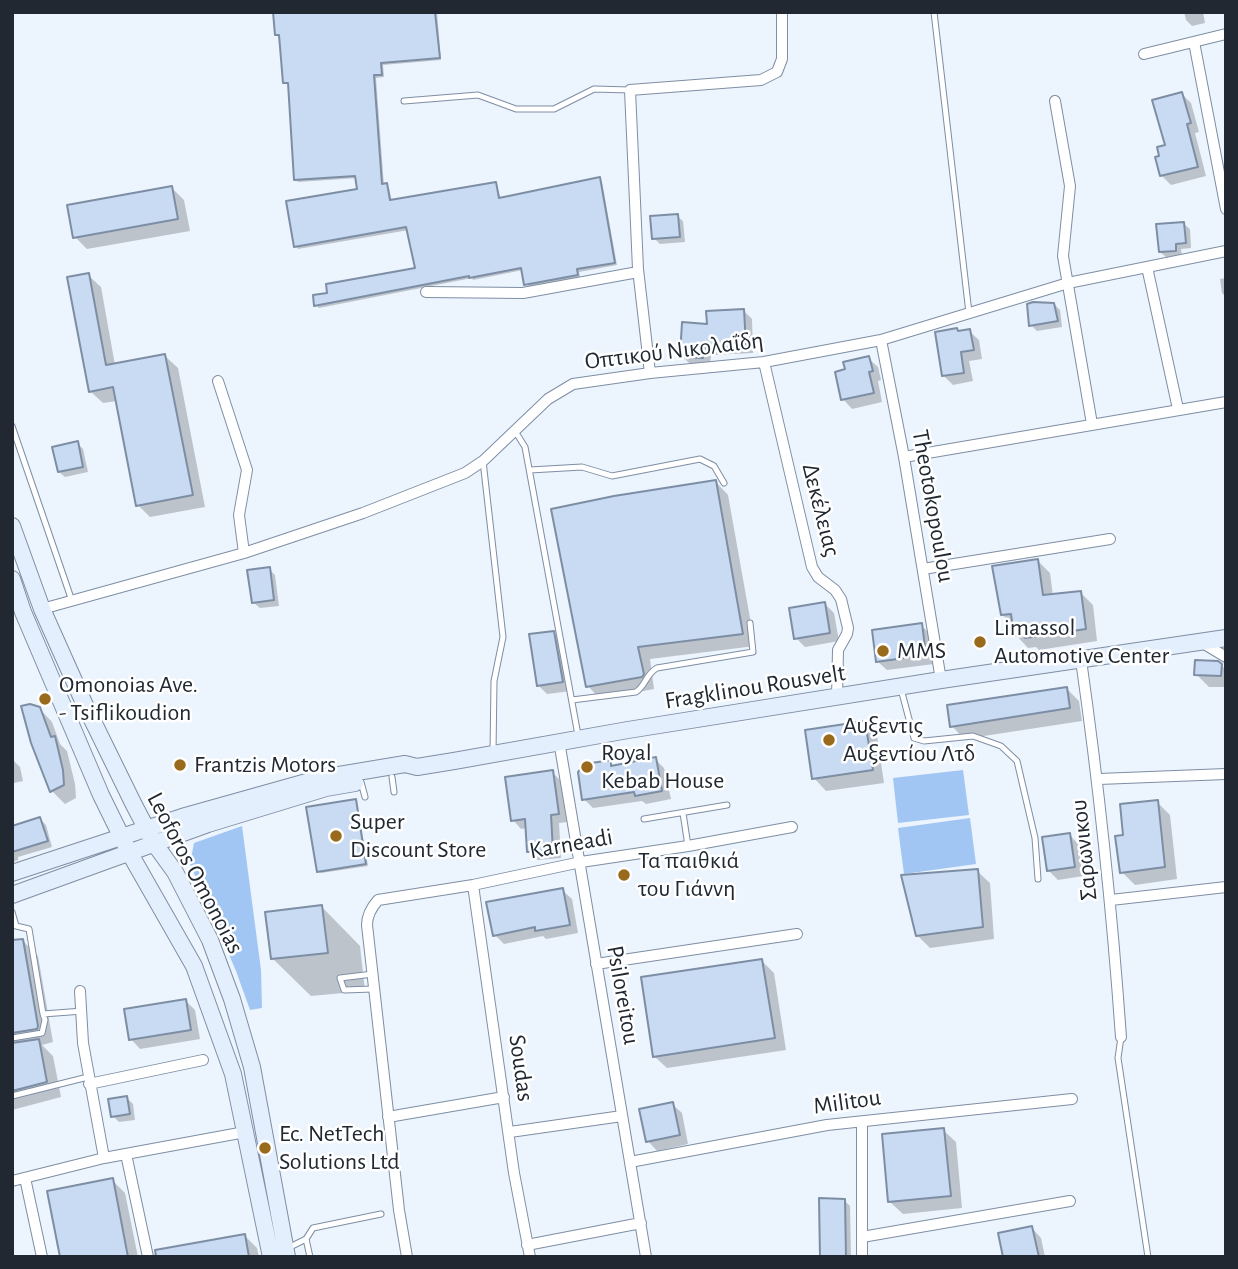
<!DOCTYPE html>
<html>
<head>
<meta charset="utf-8">
<style>
  body { margin:0 }
  #map { position:relative; width:1238px; height:1269px; overflow:hidden; background:#ecf4fe; font-family:"Alegreya Sans",sans-serif }
  canvas { display:block }
  .frame { position:absolute; inset:0; border:14px solid #212831; pointer-events:none }
</style>
</head>
<body>
<div id="map">
<canvas width="1238" height="1269"></canvas>
<div class="frame"></div>
</div>
<script>
const ctx = document.querySelector('canvas').getContext('2d');
ctx.lineJoin = 'round';
function fill(path, color) { ctx.fillStyle = color; ctx.fill(path, 'evenodd'); }
function stroke(path, color, width, dash) { ctx.strokeStyle = color; ctx.lineWidth = width; ctx.lineCap = dash ? 'butt' : 'round'; ctx.setLineDash(dash || []); ctx.stroke(path); }
function label(font, color, halo, rows, align = 'center') {
  ctx.font = font + ' "Alegreya Sans",sans-serif'; ctx.lineWidth = 5; ctx.setLineDash([]); ctx.textBaseline = 'middle'; ctx.strokeStyle = halo; ctx.fillStyle = color; for (const [text, x, y, turn = 0] of rows) {
    ctx.save(); ctx.translate(x, y); ctx.rotate((+turn || 0) * Math.PI / 180); ctx.textAlign = isNaN(turn) ? turn : align; if (halo) ctx.strokeText(text, 0, 0); ctx.fillText(text, 0, 0); ctx.restore();
  }
}
const green = new Path2D(`
  M963 770 969 815 898 823 893 778Z
  M970 818 976 864 904 874 898 828Z
  M242 826 261 970 262 1008 250 1010 236 971 190 864 194 843Z`);
const shadow = new Path2D(`
  M274 12H437L441 60 383 65 384 77 376 78 384 186 389 188 392 202 496 184 501 199 599 179 602 182 617 265 579 272 580 277 529 287 523 270 473 280 472 278 319 308 316 305 417 270 409 230 298 249 296 246 359 190 357 178 298 182 296 180 290 85 285 82 281 37 276 34Z
  M1184 12H1203L1205 23 1192 26 1186 20Z
  M1182 94 1191 103 1199 132 1195 133 1206 176 1171 185 1161 175Z
  M172 188 184 200 190 231 87 249 75 237Z
  M677 216 683 221 685 242 660 244 654 238Z
  M1184 224 1190 229 1191 248 1181 249 1182 256 1166 257 1160 252Z
  M88 275 101 287 115 365 165 356 178 368 205 507 150 517 138 505 117 401 103 403 90 391Z
  M1226 278V297L1222 293 1220 279Z
  M1054 304 1060 310 1062 327 1037 331 1031 325Z
  M744 311 752 319 753 353 711 355 710 365 690 364 682 356 709 326Z
  M957 330 960 333 969 331 979 340 982 359 969 361 973 381 953 385 944 376Z
  M868 358 878 367 881 380 878 381 882 402 852 409 843 399Z
  M77 443 83 449 88 472 65 477 59 472Z
  M716 482 728 495 755 646 650 659 654 689 600 699 588 686Z
  M1037 560 1050 573 1053 596 1080 592 1093 605 1097 641 1039 650 1036 647 1028 648 1016 635 1014 627 1002 614Z
  M269 569 275 575 279 606 260 608 254 603Z
  M825 604 834 613 839 641 805 647 796 638Z
  M921 625 930 634 934 664 887 670 877 661Z
  M553 633 562 642 571 691 547 694 538 685Z
  M1221 665 1226 670V687H1209L1196 674Z
  M1067 689 1079 701 1082 721 964 739 952 726Z
  M39 708 52 722 60 744 67 751 75 784 76 798 65 804 52 791Z
  M865 723 877 736 884 783 826 791 814 778Z
  M655 759 664 768 671 799 646 804 642 801 593 808 584 799 610 762 615 767Z
  M14 761 20 767 23 781 14 783 12 781Z
  M552 772 561 781 567 822 559 823 561 858 537 860 529 851 527 828 521 829 513 820Z
  M355 801 357 804 368 866 321 873 319 871Z
  M1157 802 1170 815 1177 879 1135 885 1122 872 1125 837Z
  M40 819 46 825 52 847 18 857V860L12 862V835Z
  M1069 834 1078 844 1083 876 1058 880 1048 870Z
  M977 871 990 883 994 939 930 948 917 935Z
  M562 890 572 899 578 933 546 939 543 936 504 944 495 935Z
  M322 907 360 946 365 991 311 996 272 958Z
  M22 940 38 956 53 1042 42 1045 53 1056 61 1097 12 1110V942Z
  M762 961 774 973 786 1050 667 1068 654 1056Z
  M186 1001 195 1010 200 1039 140 1049 131 1039Z
  M127 1098 133 1104 135 1120 119 1122 113 1116Z
  M672 1104 682 1113 688 1144 657 1151 648 1141Z
  M943 1130 956 1142 962 1208 903 1214 890 1202Z
  M112 1180 125 1193 138 1257H62Z
  M844 1200 850 1206 851 1257H821Z
  M1032 1228 1041 1238 1045 1257H1005Z
  M245 1236 257 1248 259 1257H166Z`);
const building = new Path2D(`
  M273 12H435L440 58 381 63 382 75H374L382 184 387 183 390 200 496 182 499 198 600 177 615 263 577 269 578 275 524 285 521 268 469 278V276L314 306 313 295 327 293 326 284 415 268 406 227 294 247 286 201 357 189 355 176 294 180 288 83H283L279 35H275Z
  M1182 92 1191 123 1187 124 1198 167 1160 176 1155 157 1159 156 1157 147 1165 145 1152 100Z
  M172 186 178 219 73 238 67 205Z
  M678 214 680 237 652 239 650 216Z
  M1184 222 1186 243 1176 244V251L1159 252 1156 224Z
  M89 273 106 365 165 354 193 495 136 506 113 387 89 392 67 277Z
  M1033 302 1054 303 1058 321 1029 326 1027 304Z
  M744 309 746 346 703 348V358L680 357 682 322 707 324 706 311Z
  M957 328 958 331 970 329 974 350 961 352 964 373 942 376 935 332Z
  M869 356 873 371 869 372 874 393 841 400 835 372 845 369 843 362Z
  M78 441 83 467 58 472 52 447Z
  M716 480 743 634 638 647 644 674 642 677 586 687 551 509 614 496Z
  M1038 559 1043 595 1081 591 1086 629 1025 638 1024 635 1014 636 1011 614 1001 615 992 566Z
  M270 567 274 600 252 603 247 570Z
  M825 602 830 633 794 639 789 608Z
  M922 623 926 655 876 662 872 630Z
  M554 631 563 682 537 686 529 634Z
  M1195 660 1218 661 1222 664 1221 676 1194 675Z
  M1067 687 1070 708 950 727 947 705Z
  M30 704 40 707 51 737 55 736 63 770 64 785 50 792 31 743 21 706Z
  M865 721 873 770 812 779 805 730Z
  M656 757 662 791 635 796 634 792 582 800 578 772 585 764 611 760V766Z
  M553 770 559 814 551 815 553 851 527 852 525 819 511 821 505 777Z
  M356 799 366 864 317 872 306 807Z
  M1158 800 1165 867 1120 873 1115 836 1123 835 1120 804Z
  M40 817 48 841 12 852V826Z
  M1070 833 1075 867 1047 871 1042 837Z
  M978 869 983 927 916 936 901 875Z
  M563 888 570 925 535 931V927L493 936 486 902Z
  M322 905 328 953 271 959 265 912Z
  M23 939 38 1026 37 1029 12 1033V940Z
  M762 959 775 1038 653 1057 641 977Z
  M186 999 191 1030 129 1040 124 1009Z
  M39 1039 47 1082 12 1091V1043Z
  M127 1096 130 1114 111 1117 108 1099Z
  M673 1102 680 1135 646 1142 639 1109Z
  M944 1128 951 1196 888 1202 882 1134Z
  M113 1178 128 1257H60L47 1191Z
  M819 1198 845 1199 846 1257H820Z
  M1032 1226 1039 1257H1003L998 1233Z
  M245 1234 249 1257H156L155 1250Z`);
const service = new Path2D(`
  M934 12 969 313
  M404 101 478 95 516 109H554L594 89 630 90
  M12 426 72 601
  M515 431 525 447 578 735
  M483 461 503 637 494 681 493 753
  M530 470 582 467 612 476 700 459 714 466 724 483
  M901 689 914 738 924 741 973 736 1001 746 1017 761 1035 838 1038 879
  M572 700 636 692C646 685 646 674 657 668L753 652 750 623
  M392 777 394 792
  M361 782 365 797
  M683 813 688 846
  M644 819 727 805
  M12 912 16 926 29 929 43 1014 83 1011
  M373 974 340 978 344 990 373 989
  M1121 1037 1118 1058 1148 1257
  M12 1038 42 1033 45 1020 43 1014
  M12 1096 88 1077
  M306 1239 310 1257
  M288 1248 306 1239 313 1228 381 1214`);
const minor = new Path2D(`
  M1194 42 1226 209
  M1144 54 1226 34
  M1055 101 1070 186 1063 256 1092 424
  M1147 267 1178 409
  M426 292 523 293 638 272
  M881 340 904 457 941 680
  M764 362 812 567 818 577 835 590 841 599 848 628 847 634 838 650 837 698
  M650 373 638 269 630 90 761 80 777 72 782 59V12
  M218 381 247 470 239 515 244 553
  M904 457 1226 402
  M923 569 1110 539
  M42 609 244 553 363 513 465 473 483 461 548 399 573 384 650 373 764 362 881 340 1068 283 1226 251
  M1201 642 1226 657
  M1081 660C1099 786 1112 911 1121 1037
  M559 741 646 1257
  M1099 779 1226 774
  M473 885 514 1173 530 1257
  M1111 900 1226 887
  M596 964 797 934
  M80 991 83 1043 104 1158
  M89 1084 203 1060
  M388 1117 504 1097
  M862 1122V1257
  M510 1132 622 1116
  M126 1154 148 1257
  M630 1162 827 1125 1072 1099
  M25 1178 42 1257
  M12 1181 104 1158 245 1132
  M862 1237 1070 1201
  M527 1245 641 1223
  M407 1257 399 1210 367 925C367 915 371 908 378 900L473 885 581 862 688 846 792 827`);
const secondary = new Path2D(`
  M12 526 42 609 84 703 134 805 154 843 175 872 210 940 232 999 252 1067 287 1257
  M12 579 23 612 101 795 129 852 194 966 233 1074 271 1257
  M12 873 182 817 321 778 405 764 417 767 454 761 628 730 941 680 1226 638
  M12 895 208 824 326 788 355 783`);
const markers = [
  [980,642,7,"#996a1b"],
  [883,651,7,"#996a1b"],
  [45,699,7,"#996a1b"],
  [829,740,7,"#996a1b"],
  [180,765,7,"#996a1b"],
  [587,767,7,"#996a1b"],
  [336,836,7,"#996a1b"],
  [624,875,7,"#996a1b"],
  [265,1148,7,"#996a1b"]
];
const streetNames = [
  ["Οπτικού Νικολαΐδη",674,351,-7],
  ["Theotokopoulou",933,506,80],
  ["Δεκέλειας",821,510,76],
  ["Fragklinou Rousvelt",755,687,-9],
  ["Karneadi",571,844,-10],
  ["Σαρωνικου",1084,850,-96],
  ["Leoforos Omonoias",195,873,62],
  ["Psiloreitou",623,995,80],
  ["Soudas",521,1068,82],
  ["Militou",847,1102,-8]
];
const poiNames = [
  ["Limassol",994,628],
  ["Automotive Center",994,656],
  ["MMS",897,651],
  ["Omonoias Ave.",59,685],
  ["- Tsiflikoudion",59,713],
  ["Αυξεντις",843,726],
  ["Αυξεντίου Λτδ",843,754],
  ["Royal",601,753],
  ["Kebab House",601,781],
  ["Frantzis Motors",194,765],
  ["Super",350,822],
  ["Discount Store",350,850],
  ["Τα παιθκιά",638,861],
  ["του Γιάννη",638,889],
  ["Ec. NetTech",279,1134],
  ["Solutions Ltd",279,1162]
];
fill(green, '#a2c6f4');
fill(shadow, '#0003');
fill(building, '#c8dbf2');
stroke(building, '#7d8ea4', 2);
stroke(service, '#7e8ea4', 7);
stroke(minor, '#7e8ea4', 12);
stroke(secondary, '#7e8ea4', 18);
stroke(service, '#fff', 5);
stroke(minor, '#fff', 10);
stroke(secondary, '#e4effd', 16);
for (const [x, y, r, color] of markers) { const dot = new Path2D(); dot.arc(x, y, r, 0, 2 * Math.PI); ctx.fillStyle = color; ctx.fill(dot); stroke(dot, '#fff', 2.5); }
label('24px', '#212831', '#fff', streetNames);
label('24px', '#212831', '#fff', poiNames, 'left');
</script>
</body>
</html>
